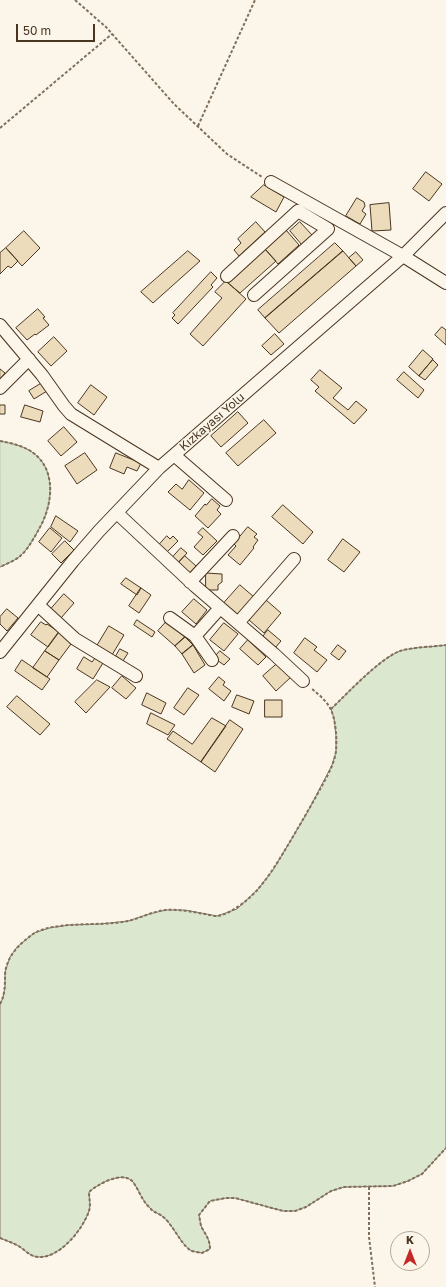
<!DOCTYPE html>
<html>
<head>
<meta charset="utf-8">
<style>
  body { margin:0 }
  #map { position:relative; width:446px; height:1287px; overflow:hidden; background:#fbf6e9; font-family:"Golos Text",sans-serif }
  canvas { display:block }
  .north { position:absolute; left:390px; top:1231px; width:40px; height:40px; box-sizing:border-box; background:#fbf6e9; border:1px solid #b4a999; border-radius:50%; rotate:0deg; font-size:11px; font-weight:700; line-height:16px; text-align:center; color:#4a3520 }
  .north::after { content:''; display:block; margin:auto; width:14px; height:18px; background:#c62828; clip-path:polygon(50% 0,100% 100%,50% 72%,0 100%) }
  .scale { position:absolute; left:16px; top:24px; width:79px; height:18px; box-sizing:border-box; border:2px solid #4a3520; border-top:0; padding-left:5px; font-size:12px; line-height:14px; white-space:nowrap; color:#4a3520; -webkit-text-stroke:3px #fbf6e9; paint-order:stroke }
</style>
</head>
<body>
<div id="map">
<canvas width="446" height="1287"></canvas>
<div class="north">K</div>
<div class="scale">50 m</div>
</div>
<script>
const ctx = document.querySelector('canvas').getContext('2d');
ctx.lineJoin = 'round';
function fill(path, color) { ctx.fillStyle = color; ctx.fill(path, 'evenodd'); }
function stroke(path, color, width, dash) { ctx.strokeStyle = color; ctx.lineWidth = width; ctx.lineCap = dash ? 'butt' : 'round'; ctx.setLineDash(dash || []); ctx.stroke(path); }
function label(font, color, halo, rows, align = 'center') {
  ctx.font = font + ' "Golos Text",sans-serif'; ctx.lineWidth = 3; ctx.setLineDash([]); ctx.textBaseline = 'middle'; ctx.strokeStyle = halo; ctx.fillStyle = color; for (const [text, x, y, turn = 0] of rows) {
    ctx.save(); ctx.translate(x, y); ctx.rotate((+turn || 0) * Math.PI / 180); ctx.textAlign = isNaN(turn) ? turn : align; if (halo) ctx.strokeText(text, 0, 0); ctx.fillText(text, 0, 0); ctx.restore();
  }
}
const green = new Path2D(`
  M0 441C10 443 20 445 29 450 58 467 53 505 39 529 34 538 27 551 19 557 14 561 6 564 0 567Z
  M446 645V1148L422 1174 408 1181 393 1186 344 1187 331 1191 306 1207 295 1211H283L235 1198H226L210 1201 199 1215C200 1219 200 1224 202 1228 206 1235 210 1240 210 1249L202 1253C198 1252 193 1252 190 1250 180 1243 172 1223 162 1216 158 1213 153 1212 150 1208 142 1201 139 1190 133 1182 123 1170 98 1184 89 1192 89 1198 91 1205 89 1211 83 1229 60 1258 39 1257 31 1257 26 1251 20 1247 14 1243 7 1241 0 1238V1004L3 998 5 987V972L10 957 17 947 34 933 49 928 69 925 100 924 128 921 149 914 166 910H185L217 916 237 909 258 889 273 870 307 813 332 765 336 752V736L334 718 331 709C348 693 379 659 400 651 412 647 433 647 446 645Z`);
const building = new Path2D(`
  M426 172 442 184 429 201 413 189Z
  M264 185 284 197 276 212 251 197Z
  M357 198 364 202 365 206 362 211 366 214 360 224 346 216Z
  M389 203 391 230 372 231 370 205Z
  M256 222 265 232 239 256 234 250 241 243 238 239Z
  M300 222 312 235 302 245 290 231Z
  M286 230 299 245 278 264 265 249Z
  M24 231 40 248 22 266 6 248Z
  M335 243 343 251 265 318 258 310Z
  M6 248 18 261 11 268 8 266 0 274V253Z
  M265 249 276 261 240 293 228 283Z
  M188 251 200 261 153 303 141 292Z
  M343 251 356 266 279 333 265 318Z
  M356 252 363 260 356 266 349 258Z
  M211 272 217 278 211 285 213 287 178 324 172 318 175 315 173 313Z
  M226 281 246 299 203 346 190 334 222 298 215 292Z
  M38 309 45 317 43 318 49 325 36 335 35 334 27 340 16 328Z
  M442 327 446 330V345L435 335Z
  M275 334 284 344 271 355 262 346Z
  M54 337 67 351 51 366 38 352Z
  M423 350 433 359 419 376 409 367Z
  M433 360 438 365 425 380 419 376Z
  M0 369 5 373 0 379Z
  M320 370 342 388 333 398 348 410 356 401 367 410 354 424 315 391 319 387 311 380Z
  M404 372 424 390 418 398 397 380Z
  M42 383 47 391 34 399 29 391Z
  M91 385 107 397 94 415 78 403Z
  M0 405H5V414H0Z
  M25 405 43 411 40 422 21 417Z
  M238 412 248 423 221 447 211 436Z
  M264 420 276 433 238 466 226 453Z
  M64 427 77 442 61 456 48 441Z
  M85 453 97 470 77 484 65 466Z
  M116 453 141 463 137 471 127 467 124 474 110 468Z
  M189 480 204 493 190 510 168 492 176 484 182 489Z
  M212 499 220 506 217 510 221 514 208 528 195 516 205 504 206 505Z
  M283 505 313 532 303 544 272 517Z
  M56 516 78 531 70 542 51 527Z
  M248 527 257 534 254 537 258 540 253 547 254 548 240 565 228 555 236 546 234 544Z
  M50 528 62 538 51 552 39 542Z
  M203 528 217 541 203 555 194 547 203 537 198 533Z
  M167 536 170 539 173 536 178 541 166 553 159 545Z
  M343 539 360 552 344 572 328 560Z
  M65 541 74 550 61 563 52 554Z
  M181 548 187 553 178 563 172 558Z
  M185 556 196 566 189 574 178 563Z
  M206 573 222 574V582L218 585V590H206Z
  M126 578 141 588 137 595 121 584Z
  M240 585 254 597 238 615 224 603Z
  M141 588 151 595 139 613 129 606Z
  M64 594 74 603 61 618 51 609Z
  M194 599 207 610 196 624 182 612Z
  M266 600 281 613 264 633 249 620Z
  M7 609 18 618 7 631 0 624V617Z
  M137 620 155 632 152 637 134 625Z
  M167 621 185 637 175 646 158 631Z
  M41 622 46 625 47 624 59 632 48 647 31 635Z
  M224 623 238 634 224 651 210 640Z
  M109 626 124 635 112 655 97 646Z
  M268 630 281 641 275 648 262 638Z
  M59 632 71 644 59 660 45 651Z
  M185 637 193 645 182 654 175 646Z
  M305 638 317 647 314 650 327 660 317 672 294 653Z
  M248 640 266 657 258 665 240 649Z
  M193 645 205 665 194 673 182 654Z
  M338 645 346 651 339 660 331 654Z
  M120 649 128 653 123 661 116 656Z
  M45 651 59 660 47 677 33 668Z
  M220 651 230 659 224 665 214 658Z
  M84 657 92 662 95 658 103 663 93 679 77 669Z
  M22 660 50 679 42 690 15 671Z
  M278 663 291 677 276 691 263 676Z
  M122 676 136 688 126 699 112 688Z
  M219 677 225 682 223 685 231 691 224 701 209 689Z
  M97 680 110 687 86 713 75 702Z
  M188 688 199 695 184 715 174 708Z
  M147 693 166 703 161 714 142 705Z
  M237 695 254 701 249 714 232 707Z
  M17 696 50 724 40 735 7 707Z
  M265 700H282V717H265Z
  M151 713 175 725 168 735 147 724Z
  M212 718 226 726 201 762 167 739 173 731 192 744Z
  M230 720 243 729 215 772 201 762Z`);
const path = new Path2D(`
  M75 0 106 27 174 104 227 154 262 177
  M198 126 255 0
  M0 128 112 34
  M0 441C10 443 20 445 29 450 58 467 53 505 39 529 34 538 27 551 19 557 14 561 6 564 0 567
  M331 709C348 693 379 659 400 651 412 647 433 647 446 645
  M0 1004C5 995 5 985 5 975 6 957 19 944 33 934 55 920 102 927 128 921 141 918 153 911 166 910 179 909 192 912 205 914 209 915 214 916 217 916 230 915 251 898 259 888 270 875 279 860 288 845 298 828 308 811 318 793 325 780 334 766 336 751 337 739 336 721 331 710 327 701 318 694 311 688
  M369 1187V1237L375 1287
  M0 1238C7 1241 14 1243 20 1247 26 1251 31 1257 39 1257 60 1258 83 1229 89 1211 91 1205 89 1198 89 1192 98 1184 123 1170 133 1182 139 1190 142 1201 150 1208 153 1212 158 1213 162 1216 172 1223 180 1243 190 1250 193 1252 198 1252 202 1253L210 1249C210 1240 206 1235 202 1228 200 1224 200 1219 199 1215L210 1201 226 1198H235L283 1211H295L306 1207 331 1191 344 1187 393 1186 408 1181 422 1174 446 1148`);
const minor = new Path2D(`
  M271 182 403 256 446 283
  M227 276 298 211 328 229 254 295
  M0 325 42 375 64 406 71 414 159 468
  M0 388 29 359
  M174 455 226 500
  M117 513 195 586 274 654 303 681
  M190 582 233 536
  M38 605 75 639 136 676
  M170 618 195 636 212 660
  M238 623 294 559
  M195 636 220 608
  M0 652 73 561 99 531 159 468 403 256 446 213`);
const streetNames = [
  ["Kızkayası Yolu",212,422,-41]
];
fill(green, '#dce7d0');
stroke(green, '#887966', 1);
fill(building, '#ecdcbc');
stroke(building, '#4a3520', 1);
stroke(minor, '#4a3520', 14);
stroke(path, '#7f6f5c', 2, [3, 2]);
stroke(minor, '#fbf6e9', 12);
label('12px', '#4a3520', '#fbf6e9', streetNames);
</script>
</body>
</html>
